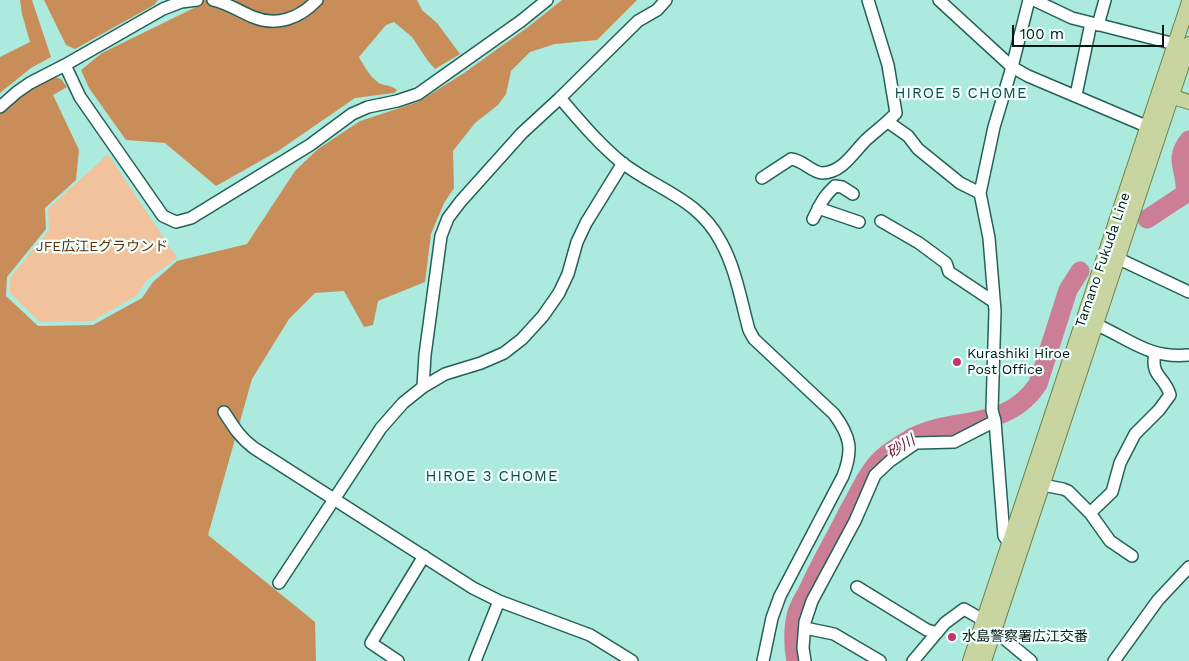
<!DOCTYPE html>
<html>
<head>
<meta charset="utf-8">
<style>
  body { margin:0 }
  #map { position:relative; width:1189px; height:661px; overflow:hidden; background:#abeadd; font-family:"Work Sans",sans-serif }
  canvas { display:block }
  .scale { position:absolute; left:1012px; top:25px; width:152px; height:22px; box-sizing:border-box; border:2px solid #011814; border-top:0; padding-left:6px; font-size:15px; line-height:18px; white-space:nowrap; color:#011814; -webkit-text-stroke:4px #f3fffc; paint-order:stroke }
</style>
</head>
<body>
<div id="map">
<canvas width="1189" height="661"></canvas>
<div class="scale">100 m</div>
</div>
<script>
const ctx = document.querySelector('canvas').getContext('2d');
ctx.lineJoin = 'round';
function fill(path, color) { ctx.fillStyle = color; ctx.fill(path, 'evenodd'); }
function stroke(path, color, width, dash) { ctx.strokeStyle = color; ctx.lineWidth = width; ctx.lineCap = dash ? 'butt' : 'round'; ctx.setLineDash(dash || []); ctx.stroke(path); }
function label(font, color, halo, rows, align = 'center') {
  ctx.font = font + ' "Work Sans","Noto Sans JP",sans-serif'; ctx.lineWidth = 4.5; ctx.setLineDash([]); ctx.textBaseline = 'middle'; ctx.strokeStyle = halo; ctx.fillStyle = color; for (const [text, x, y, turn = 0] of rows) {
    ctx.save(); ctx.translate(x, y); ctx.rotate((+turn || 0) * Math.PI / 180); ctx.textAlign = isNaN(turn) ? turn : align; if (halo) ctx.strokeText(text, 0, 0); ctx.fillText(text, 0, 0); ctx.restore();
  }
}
const green = new Path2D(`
  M108 154 177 258 147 280 136 296 92 321 40 322 10 293V278L49 230 48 209Z`);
const forest = new Path2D(`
  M20 0H32L51 57 31 68 0 93V57L30 42 22 14Z
  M44 0H158L154 5 75 49 66 45Z
  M199 0H417L422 10 437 23 460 54 435 69 428 61 412 37 394 22 386 25 359 57C364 66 370 77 379 83 385 86 391 85 397 90L394 93 355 98 278 151 216 186 165 143 126 140 89 88 81 70 102 53 198 6Z
  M562 0H637L597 40 555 44 530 52 511 71 506 94 498 105 475 123 453 151 454 188 444 203 431 234 425 282 378 301 373 325 364 327 344 291 315 293 289 319 252 379 208 535 315 622 316 661H0V114C15 97 33 87 53 76L61 79 67 87 53 95 79 150 76 180 45 208 46 229 7 277 6 296 38 326 93 325 142 298 153 282 177 261 247 244 295 171 318 149 360 121 418 102 464 73 528 27Z`);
const river = new Path2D(`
  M1147 219 1185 194C1188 171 1172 161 1189 140
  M796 661C793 647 793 629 796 616 798 606 805 597 809 588 821 562 836 536 849 510 859 493 867 473 881 459 889 451 903 443 913 437 956 415 1006 432 1038 384L1068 290 1080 271`);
const minor = new Path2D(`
  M213 0C229 4 239 11 253 17 277 27 300 18 317 0
  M939 0 1012 67 1028 76 1153 129
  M1034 0 1072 18 1175 44
  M1098 25 1105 0
  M65 65 80 97 163 216 176 222 191 218 310 145 352 114 368 107 397 101 418 94 521 21 547 0
  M1076 95 1091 23
  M560 98C579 120 598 143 621 162 657 190 698 198 721 242 736 269 741 301 749 330L754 339 834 414C851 437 853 450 843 476L780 596 772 618 763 661
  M0 107 17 92 30 83 65 65 163 9 181 2 197 0
  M888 122 908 136 918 149 960 183 980 193
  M762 178 791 159C803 160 811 172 822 173 843 173 855 150 867 139 877 130 887 123 896 113L888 65 868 0
  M818 208 859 222
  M813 219C821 204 822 198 835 186L842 187 853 194
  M881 221 919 243 946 263 949 272 994 302
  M1117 258 1189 292
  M1095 324C1130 339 1148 359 1189 355
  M423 387 425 355 441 236 448 218 461 201 522 133 560 98 638 21 657 10 666 0
  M224 412C233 426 240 438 254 448L473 588 499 601 590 635 632 661
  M1043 485 1063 489 1068 491 1090 513 1110 541 1132 556
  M1090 513 1112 492 1120 463 1135 434 1159 410 1170 395C1165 376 1150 377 1155 353
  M1009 543 1004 536 995 421 992 410 995 311 989 238 980 193 994 127 1012 67 1029 0
  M279 583 381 428 403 403 423 387 445 374 481 363 504 353 522 339 543 316 559 293 568 274 577 242 586 223 623 163
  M857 587 927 630 937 633
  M805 628 834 634 880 661
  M994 630 1031 661
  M398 661 371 643 424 556
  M475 661 499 601
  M805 661 803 648 805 622 812 601 855 521 875 475 890 461 916 443 954 442 995 421
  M913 661 945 623 964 609 983 620
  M1114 661 1158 600 1189 567`);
const major = new Path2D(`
  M1164 94 1189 102
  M970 661 1189 2
  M984 661 1189 44`);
const markers = [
  [957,362,5,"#c1366e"],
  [952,637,5,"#c1366e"]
];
const parkNames = [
  ["JFE広江Eグラウンド",102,247]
];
const streetNames = [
  ["Tamano Fukuda Line",1103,260,-71]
];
const poiNames = [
  ["Kurashiki Hiroe",967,354],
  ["Post Office",967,370],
  ["水島警察署広江交番",962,637]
];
const neighbourhoodNames = [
  ["HIROE 5 CHOME",961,94],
  ["HIROE 3 CHOME",492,477]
];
const waterNames = [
  ["砂川",901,447,-31]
];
fill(green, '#f1c29c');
fill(forest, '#c98d5a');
stroke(river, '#cb7e95', 19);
stroke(minor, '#246158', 14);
stroke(major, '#6a8145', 16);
stroke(minor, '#fff', 11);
stroke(major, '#c8d5a0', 14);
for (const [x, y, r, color] of markers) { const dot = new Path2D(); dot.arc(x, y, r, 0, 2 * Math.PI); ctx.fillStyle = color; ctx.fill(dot); stroke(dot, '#f3fffc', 2); }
label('14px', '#5a3208', '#f3fffc', parkNames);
label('14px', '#011814', '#f3fffc', streetNames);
label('14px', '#011814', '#f3fffc', poiNames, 'left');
ctx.letterSpacing = '1px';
label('15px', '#074d43', '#f3fffc', neighbourhoodNames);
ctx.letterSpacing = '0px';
label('italic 15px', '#7c2045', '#f3fffc', waterNames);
</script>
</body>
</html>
